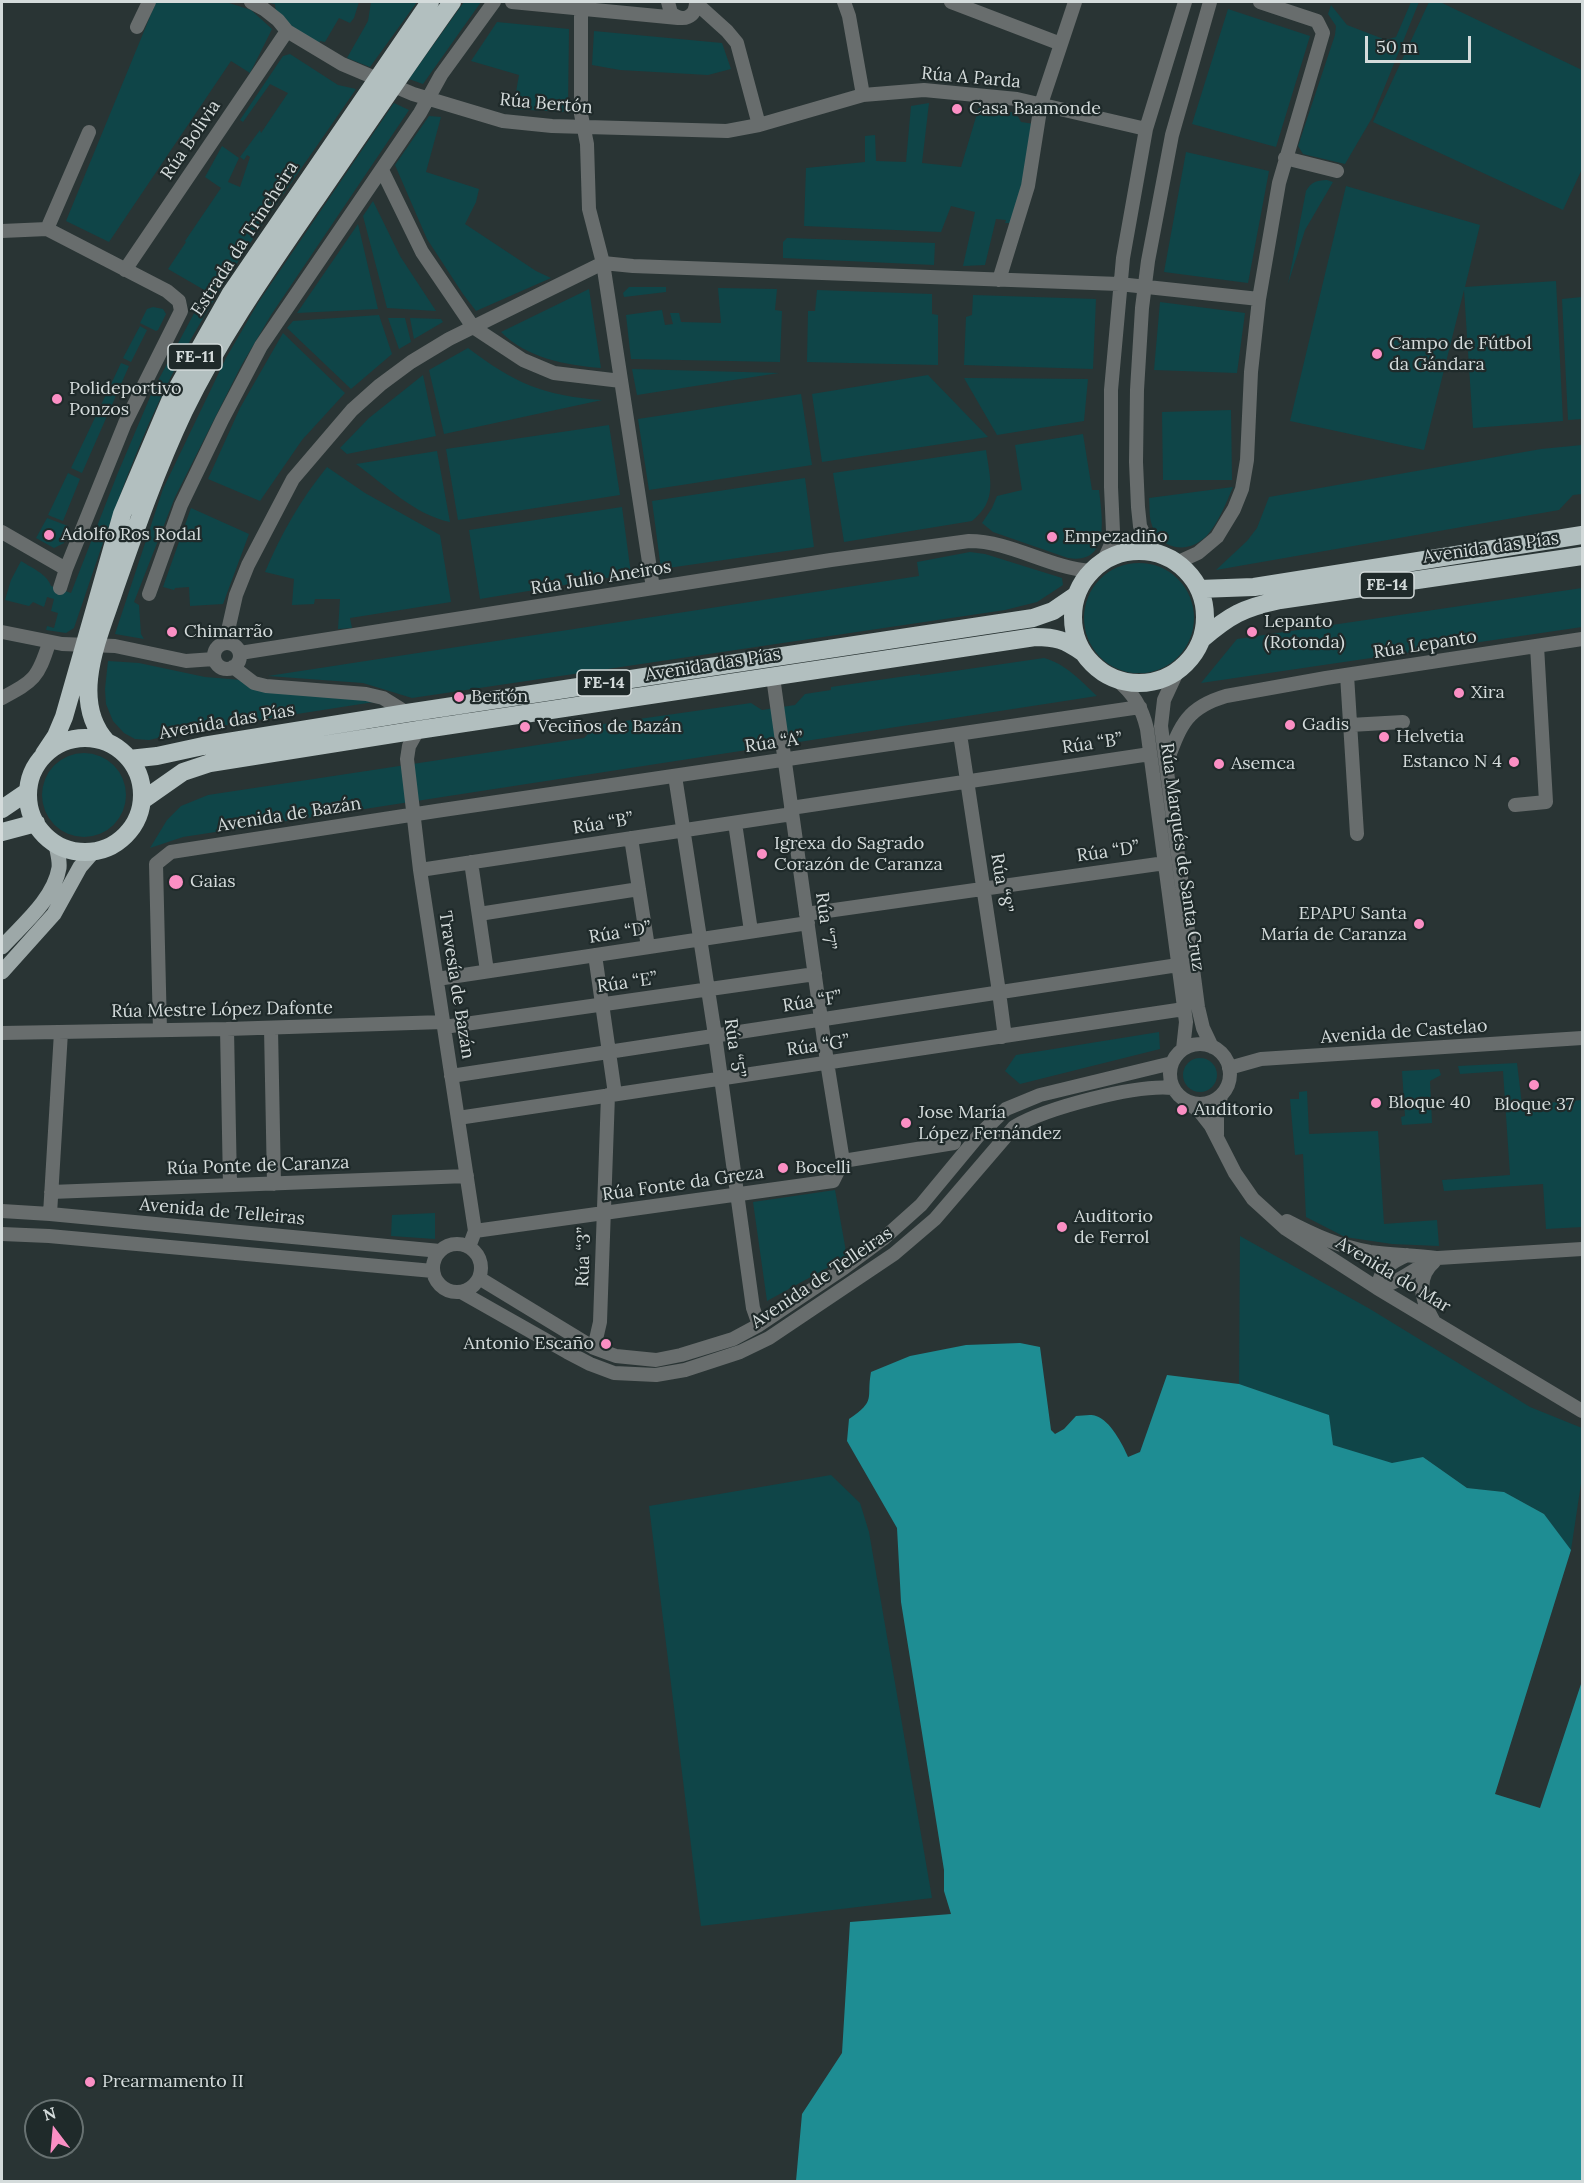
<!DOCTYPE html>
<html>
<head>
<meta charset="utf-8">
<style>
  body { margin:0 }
  #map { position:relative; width:1584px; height:2183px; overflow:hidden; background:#293434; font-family:Lora,serif }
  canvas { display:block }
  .frame { position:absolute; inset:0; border:3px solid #d4dbdb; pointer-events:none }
  .north { position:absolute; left:24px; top:2099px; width:60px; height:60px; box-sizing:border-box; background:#1f2a2a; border:2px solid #677171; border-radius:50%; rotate:344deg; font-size:16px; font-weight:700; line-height:24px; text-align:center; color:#d4dbdb }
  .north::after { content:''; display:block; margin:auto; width:21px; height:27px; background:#fb8fc4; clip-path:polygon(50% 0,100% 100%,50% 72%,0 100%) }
  .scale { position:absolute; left:1365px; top:36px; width:106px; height:27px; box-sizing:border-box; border:3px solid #d4dbdb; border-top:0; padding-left:8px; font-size:18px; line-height:21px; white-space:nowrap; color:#d4dbdb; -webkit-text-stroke:4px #1f2a2a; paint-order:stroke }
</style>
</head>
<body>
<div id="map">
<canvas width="1584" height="2183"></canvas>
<div class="frame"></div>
<div class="north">N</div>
<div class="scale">50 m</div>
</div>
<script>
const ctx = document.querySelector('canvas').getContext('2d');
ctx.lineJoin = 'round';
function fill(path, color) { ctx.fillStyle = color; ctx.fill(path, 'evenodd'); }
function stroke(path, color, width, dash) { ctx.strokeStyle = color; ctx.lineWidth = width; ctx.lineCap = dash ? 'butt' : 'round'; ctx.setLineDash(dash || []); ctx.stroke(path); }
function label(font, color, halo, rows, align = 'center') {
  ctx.font = font + ' Lora,serif'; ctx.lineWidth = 4.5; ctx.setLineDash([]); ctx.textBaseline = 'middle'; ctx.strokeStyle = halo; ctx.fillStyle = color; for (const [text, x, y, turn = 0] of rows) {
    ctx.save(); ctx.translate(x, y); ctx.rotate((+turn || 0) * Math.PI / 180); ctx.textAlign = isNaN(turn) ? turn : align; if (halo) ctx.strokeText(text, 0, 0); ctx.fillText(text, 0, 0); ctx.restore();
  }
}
const green = new Path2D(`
  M156 2H226L251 10 272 29 250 73 231 61 109 242 66 221Z
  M265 2H359L354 18 350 23 339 18 325 42 320 41 318 46 276 14 275 4Z
  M371 2H417L370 67 347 58 368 21Z
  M464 2H481L423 84 409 79Z
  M1411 2H1419L1372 118 1345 164 1303 154 1298 146 1335 35 1336 26 1328 14 1331 5 1347 25 1386 40 1396 37Z
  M1429 2H1440L1582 70V169L1563 210 1373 122Z
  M1228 9 1310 36 1276 147 1192 124Z
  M497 22 569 29 568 106 563 112 513 109 519 75 471 61Z
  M594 31 722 43 731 69 708 75 620 70 592 65Z
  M290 54 338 85 356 89C289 188 214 286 162 395 126 470 101 549 74 628L66 633 46 630 47 626 54 628 58 613 51 611 54 599 47 597 44 607 33 602 29 606 5 600 11 580 21 561C32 568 47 574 51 586L71 593 117 475 153 390 206 291 168 269 186 242 185 241 221 188 205 177 222 146 239 158 228 182 240 187 250 157 247 155 244 160 240 157 260 130 261 133 288 93 270 84 243 122 240 120 283 56Z
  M394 103 409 110 271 315 241 366 175 497 134 602 139 605 141 634 144 639 115 634 163 489 226 358 258 303Z
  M929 103 922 163 961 167 979 107 1016 113 1021 122 1034 124 1025 183 1011 223H1005L1006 220 996 219 985 265 963 266 975 212 951 206 941 232 804 226 806 168 865 162V136L875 135 876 161 906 162 911 106Z
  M429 116 441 117 426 172 479 189 476 202 465 224 536 271 551 278 476 311 463 294 427 239 395 165Z
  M1186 152 1269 171 1248 283 1164 272Z
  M1327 180 1333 182 1305 230 1288 284 1306 191C1312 181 1316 181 1327 180Z
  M1346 186 1480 225 1465 287 1556 281 1563 421 1473 428 1464 290 1424 450 1290 421Z
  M373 201 400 256 436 311 387 308 363 216Z
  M358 224 378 309 297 313Z
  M787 238 935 243 934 265 783 258V242Z
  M629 287H666V292L624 297 623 293Z
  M718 288 777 289 775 310 782 311 780 362 631 359 626 315 662 310 665 325 673 324 670 313H679L681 322 721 323Z
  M589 289 601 368C565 365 527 358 501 332Z
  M817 290 932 294V314L938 315V365L807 362 808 311H815Z
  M973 295 1096 299 1093 369 964 365 966 317 972 315Z
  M1582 297V419L1568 420 1562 299Z
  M1160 302 1245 313 1237 373 1154 370Z
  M153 307 163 309 166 314 158 330 156 331 140 323 147 309Z
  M379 315 392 354 351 389 287 328 293 321Z
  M388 318H405L411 342 399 349Z
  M410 318 441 319 443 322 414 339Z
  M140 326 147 330 131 362 123 358Z
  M283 333 345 393 302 440 260 501 208 479 240 408Z
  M468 348C514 383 544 396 602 400L444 434 429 370Z
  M121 363 129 366 82 473 71 468Z
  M632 369 779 373 637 395Z
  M423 375 436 436 347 454 340 448 369 418Z
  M928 375 988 437 822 462 812 394Z
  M964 378 1088 379 1084 421 997 435Z
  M801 394 812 465 649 490 638 419Z
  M1231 410 1232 480H1163L1162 412Z
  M609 425 620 495 458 520 446 449Z
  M1083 434 1092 490H1099C1102 517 1111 565 1068 558L993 532 982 523 992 508 997 496 1022 490 1015 445Z
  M1582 445V494L1573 495 1559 510 1216 570 1247 541 1257 528 1269 497 1541 449Z
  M986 450C990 479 998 500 972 521L844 542 833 473Z
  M437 451 450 522C415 515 385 485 356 464Z
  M327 467 365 493 440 535 451 602 350 618 352 628 338 629 340 599H315L314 604 292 605 294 579 265 572C281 534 301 499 327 467Z
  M68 473 80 479 63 521 48 515Z
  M805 478 814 547 661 569 652 501Z
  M1233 487C1226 503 1220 519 1209 533 1190 556 1159 551 1151 522 1149 515 1150 505 1149 498Z
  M622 507 631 574 480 599 469 530Z
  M191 508 249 534 223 604 190 606 189 587 175 588 174 590 163 587Z
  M47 518 68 526 70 529 64 543 54 548 36 538Z
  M970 552 985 554 1062 578 1063 585 1037 602 1005 610 412 698 363 683 268 676 919 576 917 562Z
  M1084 618a55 55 0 1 1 110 0a55 55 0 1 1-110 0Z
  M1582 588V627L1201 683 1237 639Z
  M1044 658C1066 664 1081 681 1097 696L183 837 150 848 167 820 181 806 208 795 584 738 597 725 751 703 762 710 795 705 805 694 831 690V687L920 674V676Z
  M108 661 139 663 205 677 242 680 374 702 188 731 149 740 135 739 124 733 113 721 106 704 105 689Z
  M42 795a42 42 0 1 1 84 0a42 42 0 1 1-84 0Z
  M1159 1032 1160 1049 1020 1084 1005 1071 1016 1055Z
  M1183 1075a17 17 0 1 1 34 0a17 17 0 1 1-34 0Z
  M1517 1063 1522 1105 1582 1100V1227L1546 1229 1543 1184 1444 1191 1442 1180 1510 1175 1503 1071 1460 1074 1458 1066Z
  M1439 1069 1441 1075 1430 1081 1432 1123 1402 1125 1401 1117 1405 1116 1402 1071Z
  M1307 1091 1309 1134 1378 1131 1384 1224 1437 1220 1439 1246 1392 1244 1345 1237 1306 1217 1303 1154 1295 1155 1290 1099H1299V1092Z
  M835 1190 847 1257 767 1301 753 1202Z
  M435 1213V1239L391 1236 392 1215Z
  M1240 1236 1370 1309 1530 1407 1582 1428V1477L1571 1550 1544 1514 1504 1492 1467 1488 1423 1457 1392 1464 1333 1445 1328 1415 1239 1384Z
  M831 1475 860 1503 869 1532 932 1898 701 1926 649 1506Z`);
const water = new Path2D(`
  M1020 1343 1040 1347 1051 1430 1055 1434 1064 1429 1076 1416C1082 1416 1091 1414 1096 1416 1110 1420 1123 1445 1128 1457L1140 1452 1167 1375 1239 1384 1329 1415 1333 1445 1392 1463 1423 1457 1467 1488 1504 1492 1544 1514 1571 1550 1495 1794 1540 1808 1582 1681V2181H796L802 2114 842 2053 850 1922 951 1914 944 1891V1870L901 1602 897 1528 847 1441 849 1419C877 1400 866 1399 871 1372L910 1356 966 1345Z`);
const minor = new Path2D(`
  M251 2 264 9 278 20 287 31 342 64 413 94 503 121 552 126 727 131 759 125 863 95 924 90 1017 99 1146 129
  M512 2 678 18
  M668 2 671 13C683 23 696 17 696 2
  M844 2 849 16 863 95
  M951 2 1061 44
  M696 3 727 31 737 43 759 125
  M581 9V114L587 144 589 209 603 263 653 588
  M137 27 149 2
  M1285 158 1337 171
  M382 170 422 252 473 327 523 360 554 373 621 381
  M47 229 89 132
  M2 231 47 229 167 291 179 301 181 311 125 423 66 569 60 588
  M125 270 287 31
  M999 280 1028 186 1041 104 1075 2
  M2 532 66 569
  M1157 554 1146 539 1140 526 1138 507 1136 462 1137 390 1142 308 1148 261 1172 135 1210 2
  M1103 562 1113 540V531L1111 487V390L1123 258 1146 129 1185 2
  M1176 563 1198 553 1217 537 1234 509 1242 489 1247 460 1251 372 1259 299 1279 183 1323 33 1317 21 1260 2
  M149 594 181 505 222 420 261 346 420 113 441 75 494 2
  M2 632 62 644 115 646 186 661 214 659
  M228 643 227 635 236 595 248 565 293 479 352 410 380 385 411 362 449 339 603 263 633 266 1119 284 1259 299
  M214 656a13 13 0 1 1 26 0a13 13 0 1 1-26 0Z
  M240 653 831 560 969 541C1011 541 1049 568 1091 571
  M233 667 254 683 266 686 366 694 383 698 407 713
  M1177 672 1164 700 1161 726 1198 1007 1203 1028 1212 1047
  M1347 675 1357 834
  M773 677 827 1062 843 1161
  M1116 679C1133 693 1142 707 1147 729L1186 1022 1183 1049
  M2 698C34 681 38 678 49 643
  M1350 725 1403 722
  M418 730 409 746 407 759 420 870 475 1231 469 1247
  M960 734 999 992 1004 1030 1002 1037
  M1166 764C1180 727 1185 708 1226 696L1326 678 1582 639
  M675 776 715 1035 753 1308 759 1325
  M1515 805 1546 802 1537 646
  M791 808 1150 754
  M735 823 751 931
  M631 838 648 947
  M471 862 487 971
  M420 870 792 814
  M479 914 639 889
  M806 914 1165 863
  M595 955 615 1094
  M437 979 808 923
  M444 1027 815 974
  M271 1028 274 1184
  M227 1029 230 1185
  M160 1030 156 864 171 852 436 811 1140 707
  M2 1033 227 1029 443 1022
  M1170 1074a30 30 0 1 1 60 0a30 30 0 1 1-60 0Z
  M1229 1068 1261 1059 1582 1038
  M451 1076 1178 965
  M1187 1102 1200 1112 1211 1126 1235 1173 1253 1199 1286 1229 1377 1288 1582 1411
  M458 1118 1184 1009
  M1217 1135V1112L1221 1096
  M51 1192 467 1176
  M2 1211 50 1214 440 1251
  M50 1214 61 1032
  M1287 1221C1314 1235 1340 1247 1370 1252 1392 1255 1414 1255 1436 1258
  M475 1231 833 1181 843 1161 954 1143
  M2 1234 49 1236 433 1271
  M433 1268a24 24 0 1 1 48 0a24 24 0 1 1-48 0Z
  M1407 1255C1389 1263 1381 1269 1377 1288 1400 1283 1416 1266 1438 1258L1582 1249
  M479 1278 594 1348 616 1356 656 1360 681 1355 733 1339 759 1325 844 1268 883 1239 921 1205 979 1135 1006 1109 1040 1095 1172 1063
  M461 1292 567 1352 590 1364 614 1373 656 1375 685 1370 740 1352 769 1338 894 1254 935 1219 1014 1127C1046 1108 1136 1084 1173 1088
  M1433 1320C1422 1301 1415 1278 1434 1262
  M594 1348 600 1322 608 1095`);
const major = new Path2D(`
  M2 947C22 925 54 899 59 868 60 860 57 852 56 844
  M2 972 54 914 80 867 93 852`);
const highway = new Path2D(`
  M1073 617a66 66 0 1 1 132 0a66 66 0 1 1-132 0Z
  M1199 589 1254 587 1582 535
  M1202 639C1230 615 1243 608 1280 600L1582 556
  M28 795a57 57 0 1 1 114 0a57 57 0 1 1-114 0Z
  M107 742C68 700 100 634 115 588 136 528 157 468 184 411 220 337 267 270 313 203 359 136 405 68 452 2
  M44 754 56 736 64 717 122 514 170 401 231 293 430 2
  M129 759 157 756 203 746 407 713 1033 618 1053 611 1075 596
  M143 800 183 772 210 763 418 730 1035 637C1056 637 1065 640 1082 652
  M2 809 27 792
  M2 832 36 823`);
const markers = [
  [957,109,6,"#fb8fc4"],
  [1377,354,6,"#fb8fc4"],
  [57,399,6,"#fb8fc4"],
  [49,535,6,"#fb8fc4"],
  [1052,537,6,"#fb8fc4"],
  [172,632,6,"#fb8fc4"],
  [1252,632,6,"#fb8fc4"],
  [1459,693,6,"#fb8fc4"],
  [459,697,6,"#fb8fc4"],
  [1290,725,6,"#fb8fc4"],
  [525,727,6,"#fb8fc4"],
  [1384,737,6,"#fb8fc4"],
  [1514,762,6,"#fb8fc4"],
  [1219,764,6,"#fb8fc4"],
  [762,854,6,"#fb8fc4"],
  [176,882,8,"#fb8fc4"],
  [1419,924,6,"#fb8fc4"],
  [1534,1085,6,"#fb8fc4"],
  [1376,1103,6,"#fb8fc4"],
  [1182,1110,6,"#fb8fc4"],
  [906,1123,6,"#fb8fc4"],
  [783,1168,6,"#fb8fc4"],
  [1062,1227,6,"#fb8fc4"],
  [606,1344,6,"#fb8fc4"],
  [90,2082,6,"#fb8fc4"]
];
const shields = [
  [195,357,54],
  [1387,585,54],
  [604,683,54]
];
const shieldNames = [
  ["FE-11",195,357],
  ["FE-14",1387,585],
  ["FE-14",604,683]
];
const streetNames = [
  ["Rúa A Parda",971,78,5],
  ["Rúa Bertón",546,104,5],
  ["Rúa Bolivia",191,140,-56],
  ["Estrada da Trincheira",245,239,-57],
  ["Avenida das Pías",1491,548,-8],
  ["Rúa Julio Aneiros",601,578,-9],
  ["Rúa Lepanto",1425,645,-9],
  ["Avenida das Pías",713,665,-9],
  ["Avenida das Pías",227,722,-10],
  ["Rúa “A”",774,743,-8],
  ["Rúa “B”",1092,744,-8],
  ["Avenida de Bazán",289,815,-9],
  ["Rúa “B”",603,824,-9],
  ["Rúa “D”",1108,852,-8],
  ["Rúa Marqués de Santa Cruz",1182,857,82],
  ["Rúa “8”",1001,883,81],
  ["Rúa “7”",825,921,82],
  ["Rúa “D”",620,933,-9],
  ["Rúa “E”",627,983,-8],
  ["Travesía de Bazán",456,985,81],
  ["Rúa “F”",812,1002,-9],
  ["Rúa Mestre López Dafonte",222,1010,-1],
  ["Avenida de Castelao",1404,1032,-4],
  ["Rúa “G”",818,1046,-8],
  ["Rúa “5”",734,1048,82],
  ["Rúa Ponte de Caranza",258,1166,-2],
  ["Rúa Fonte da Greza",683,1184,-8],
  ["Avenida de Telleiras",222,1212,5],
  ["Rúa “3”",584,1257,-88],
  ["Avenida do Mar",1393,1275,31],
  ["Avenida de Telleiras",822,1278,-34]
];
const poiNames = [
  ["Casa Baamonde",969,109],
  ["Campo de Fútbol",1389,344],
  ["da Gándara",1389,365],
  ["Polideportivo",69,389],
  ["Ponzos",69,410],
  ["Adolfo Ros Rodal",61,535],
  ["Empezadiño",1064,537],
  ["Lepanto",1264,622],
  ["(Rotonda)",1264,643],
  ["Chimarrão",184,632],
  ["Xira",1471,693],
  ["Bertón",471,697],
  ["Gadis",1302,725],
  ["Veciños de Bazán",537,727],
  ["Helvetia",1396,737],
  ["Estanco N 4",1502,762,"right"],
  ["Asemca",1231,764],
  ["Igrexa do Sagrado",774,844],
  ["Corazón de Caranza",774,865],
  ["Gaias",190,882],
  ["EPAPU Santa",1407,914,"right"],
  ["María de Caranza",1407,935,"right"],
  ["Bloque 40",1388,1103],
  ["Bloque 37",1534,1105,"center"],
  ["Auditorio",1194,1110],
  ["Jose María",918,1113],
  ["López Fernández",918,1134],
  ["Bocelli",795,1168],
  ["Auditorio",1074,1217],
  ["de Ferrol",1074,1238],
  ["Antonio Escaño",594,1344,"right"],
  ["Prearmamento II",102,2082]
];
fill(green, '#0f4548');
fill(water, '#1e8d93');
stroke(minor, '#686d6d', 14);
stroke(major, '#9da8a8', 15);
stroke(highway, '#b2bfbf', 18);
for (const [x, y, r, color] of markers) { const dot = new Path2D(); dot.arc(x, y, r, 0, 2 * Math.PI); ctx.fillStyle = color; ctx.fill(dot); stroke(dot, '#1f2a2a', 2); }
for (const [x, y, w] of shields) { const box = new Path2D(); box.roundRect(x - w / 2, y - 13, w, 26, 4.5); ctx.fillStyle = '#1f2a2a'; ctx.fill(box); stroke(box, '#d4dbdb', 1.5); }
label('bold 16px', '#d4dbdb', null, shieldNames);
label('18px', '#d4dbdb', '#1f2a2a', streetNames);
label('18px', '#d4dbdb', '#1f2a2a', poiNames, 'left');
</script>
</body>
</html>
